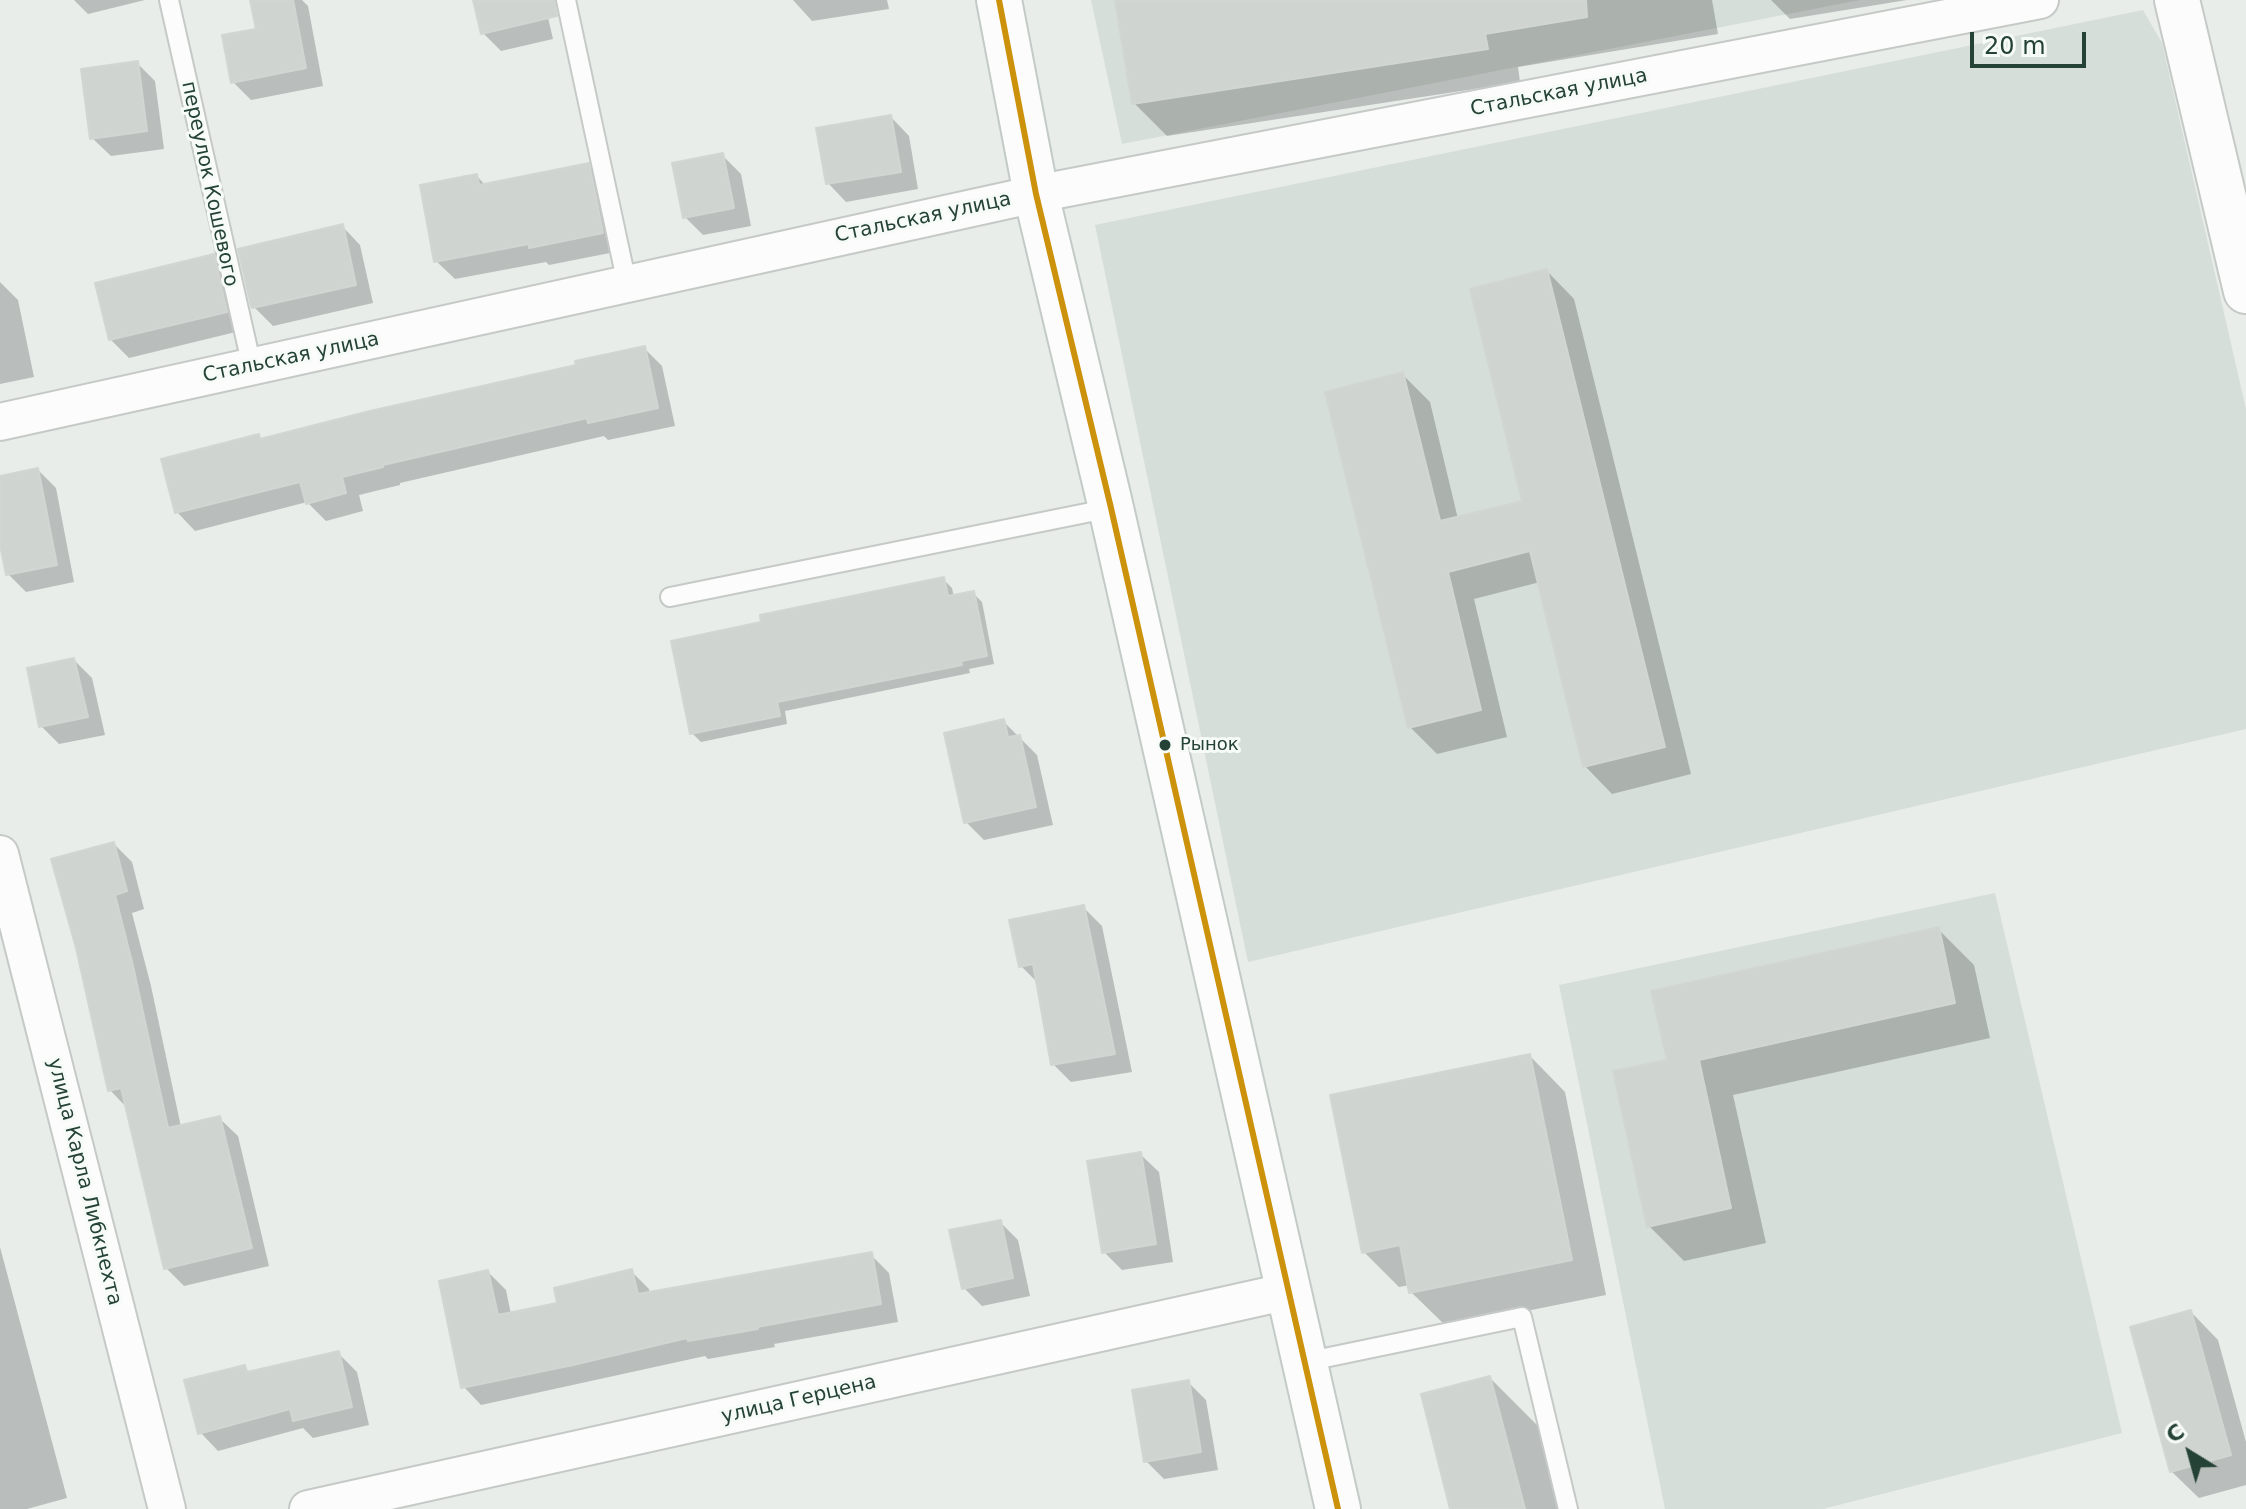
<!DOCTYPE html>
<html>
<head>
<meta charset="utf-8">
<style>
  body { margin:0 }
  #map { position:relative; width:2246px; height:1509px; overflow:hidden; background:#e8edea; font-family:"DejaVu Sans",sans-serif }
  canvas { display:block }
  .north { position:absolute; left:2150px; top:1413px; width:80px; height:80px; -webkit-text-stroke:6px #f7fbf8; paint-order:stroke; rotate:323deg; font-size:22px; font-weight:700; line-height:32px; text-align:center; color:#244236 }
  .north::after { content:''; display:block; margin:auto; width:28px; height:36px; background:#244236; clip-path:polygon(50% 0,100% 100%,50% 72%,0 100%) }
  .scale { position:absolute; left:1970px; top:32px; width:116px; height:36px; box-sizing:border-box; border:4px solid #244236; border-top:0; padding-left:10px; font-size:24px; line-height:28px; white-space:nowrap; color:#244236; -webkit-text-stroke:6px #f7fbf8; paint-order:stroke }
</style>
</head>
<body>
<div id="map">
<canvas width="2246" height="1509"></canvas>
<div class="north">С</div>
<div class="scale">20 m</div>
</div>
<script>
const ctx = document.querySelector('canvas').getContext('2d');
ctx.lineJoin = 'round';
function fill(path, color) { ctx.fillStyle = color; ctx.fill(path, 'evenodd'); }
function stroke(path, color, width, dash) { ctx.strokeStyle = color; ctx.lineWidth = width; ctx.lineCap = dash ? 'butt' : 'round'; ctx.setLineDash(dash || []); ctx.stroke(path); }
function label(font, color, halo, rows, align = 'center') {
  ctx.font = font + ' "DejaVu Sans",sans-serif'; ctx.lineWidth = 6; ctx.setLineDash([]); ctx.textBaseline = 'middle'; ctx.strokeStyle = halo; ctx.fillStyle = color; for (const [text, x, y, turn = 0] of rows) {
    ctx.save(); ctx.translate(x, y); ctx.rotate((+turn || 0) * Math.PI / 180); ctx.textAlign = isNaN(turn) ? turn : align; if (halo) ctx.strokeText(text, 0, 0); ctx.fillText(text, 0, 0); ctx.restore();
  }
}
const built = new Path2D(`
  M1091 0H1860L1122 144Z
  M2143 10 2162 43 2246 409V729L1248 962 1095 225Z
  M1995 893 2122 1433 1823 1509H1665L1559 985Z`);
const shadow = new Path2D(`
  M74 0H145L88 14Z
  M253 0H302L308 6 323 86 251 100 233 82 258 30Z
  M475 0H544L553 39 501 51 483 33Z
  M793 0H887L889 9 812 21Z
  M1117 0H1712L1718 34 1518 67 1520 82 1167 136 1134 103Z
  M1771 0H1907L1790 19Z
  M137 63 155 81 164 149 111 156 92 138Z
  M891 117 909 136 918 189 846 202 828 183Z
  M722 155 741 174 751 226 703 235 685 217Z
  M588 165 606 184 620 251 549 265 546 262 455 279 436 261 477 176 486 186Z
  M342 226 360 245 373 303 273 326 254 307Z
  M214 257 232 275 244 330 129 358 110 339Z
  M1547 271 1574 299 1691 774 1612 794 1585 766 1540 582 1474 599 1507 737 1437 754 1410 727 1402 374 1430 402 1458 519 1525 502Z
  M0 282 18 300 34 377 0 384Z
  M644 348 662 366 675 426 608 440 604 436 400 483V485L359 495 363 511 326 521 307 502 195 531 177 512 258 436 262 440 578 367Z
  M38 470 56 488 74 582 26 592 8 574 0 535V478Z
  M943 579 952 588 954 597 973 593 982 602 994 664 969 669 970 673 785 711 787 724 701 742 692 733 763 624Z
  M74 660 92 678 105 735 59 744 41 726Z
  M1004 722 1037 755 1053 825 984 840 966 822Z
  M114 844 132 862 144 909 132 913 151 986 181 1127 219 1118 238 1136 269 1266 184 1286 166 1268 127 1108 110 1090Z
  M1083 907 1102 926 1132 1072 1071 1082 1053 1064 1039 984 1021 966Z
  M1938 929 1974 965 1990 1038 1733 1095 1766 1243 1684 1261 1649 1226 1669 1061Z
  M1530 1056 1565 1092 1606 1295 1447 1327 1411 1292 1410 1285 1399 1287 1364 1252Z
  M1140 1154 1159 1172 1173 1262 1122 1270 1104 1252Z
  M1000 1222 1018 1240 1030 1296 982 1306 964 1288Z
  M0 1247 67 1498 27 1509H0Z
  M871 1255 889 1273 898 1322 774 1344 775 1347 708 1359 705 1356 481 1405 463 1386 488 1272 506 1290 511 1314 560 1304 631 1271 649 1289 650 1294Z
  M2191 1312 2218 1340 2246 1442V1485L2199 1498 2171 1471Z
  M339 1354 357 1372 369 1425 313 1438 303 1428 218 1451 200 1432 244 1367 251 1374Z
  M1490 1378 1539 1427 1560 1509H1452Z
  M1188 1382 1206 1400 1218 1470 1164 1479 1146 1461Z`);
const building = new Path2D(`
  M250 0H293L306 68 231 83 222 35 256 29Z
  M473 0H554L557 16 481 34Z
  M1115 0H1586L1587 17 1485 34 1488 49 1132 104Z
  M138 61 147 131 90 139 81 69Z
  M891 115 901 172 826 184 816 128Z
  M723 153 734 208 683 218 672 163Z
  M589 163 603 233 529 248V244L434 262 420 185 477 174 479 185Z
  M343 224 356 285 252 308 251 306 238 249Z
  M214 254 227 312 109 340 95 283Z
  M1547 269 1665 747 1583 767 1530 551 1448 572 1481 710 1408 728 1325 392 1403 372 1440 521 1522 501 1470 289Z
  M645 346 658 408 588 423 587 418 383 465V467L342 477 346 493 306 504 300 482 175 513 161 459 259 434 260 439 370 411 576 365 575 361Z
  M38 468 57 565 6 575 0 545V476Z
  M944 577 948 596 974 591 987 656 961 661 962 665 777 702 780 716 690 734 671 641 761 622 760 615Z
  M74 658 88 717 39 727 27 668Z
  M1004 719 1008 737 1020 735 1036 807 964 823 944 733Z
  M114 842 127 891 115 895 133 966 168 1128 220 1116 252 1248 164 1269 121 1088 108 1091 76 948 51 859Z
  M1084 905 1115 1054 1051 1065 1033 964 1019 967 1009 920Z
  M1939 927 1955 1003 1699 1060 1731 1208 1647 1227 1613 1071 1667 1060 1651 991Z
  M1530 1054 1572 1260 1409 1293 1400 1245 1362 1253 1330 1095Z
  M1141 1152 1156 1244 1102 1253 1087 1161Z
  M1001 1220 1013 1278 962 1289 949 1230Z
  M872 1252 881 1304 757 1327 758 1329 688 1341 687 1338 573 1365 461 1388 439 1281 488 1270 498 1315 557 1303 554 1288 632 1269 638 1294Z
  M2191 1310 2231 1455 2170 1472 2130 1327Z
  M339 1351 352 1407 293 1421 290 1409 198 1434 184 1380 245 1365 247 1372Z
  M1490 1376 1525 1509H1450L1421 1394Z
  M1189 1380 1201 1452 1144 1462 1132 1390Z`);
const service = new Path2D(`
  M169 0 252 367
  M566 0 627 284
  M670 597 1111 508
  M1305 1362 1522 1317 1568 1509`);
const minor = new Path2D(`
  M0 422 1036 194 2040 0
  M0 854 167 1509
  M308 1509 1289 1291`);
const tertiary = new Path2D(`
  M2177 0 2246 291`);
const secondary = new Path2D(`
  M999 0 1036 194 1111 508 1338 1509`);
const bus1 = new Path2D(`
  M999 0 1036 194 1111 508 1338 1509`);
const markers = [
  [1165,745,7,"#244236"]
];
const busNames = [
  ["Рынок",1180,745]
];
const streetNames = [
  ["Стальская улица",1559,93,-11],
  ["переулок Кошевого",209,184,78],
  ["Стальская улица",923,218,-12],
  ["Стальская улица",291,358,-12],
  ["улица Карла Либкнехта",84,1182,76],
  ["улица Герцена",799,1400,-13]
];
fill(built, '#d6ded9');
fill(shadow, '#0003');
fill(building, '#cfd4d1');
stroke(building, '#d1d6d3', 2);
stroke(service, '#c5cac7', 22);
stroke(minor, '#c5cac7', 40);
stroke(tertiary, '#c5cac7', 48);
stroke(secondary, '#c3cbc7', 48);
stroke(service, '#fcfcfc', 18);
stroke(minor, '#fcfcfc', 36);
stroke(tertiary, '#fcfcfc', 44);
stroke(secondary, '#fcfcfc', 44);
stroke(bus1, '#cd920b', 6);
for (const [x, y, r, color] of markers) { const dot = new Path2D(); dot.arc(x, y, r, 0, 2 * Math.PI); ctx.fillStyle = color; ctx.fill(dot); stroke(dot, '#f7fbf8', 3); }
label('18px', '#244236', '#f7fbf8', busNames, 'left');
label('20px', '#244236', '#f7fbf8', streetNames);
</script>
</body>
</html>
